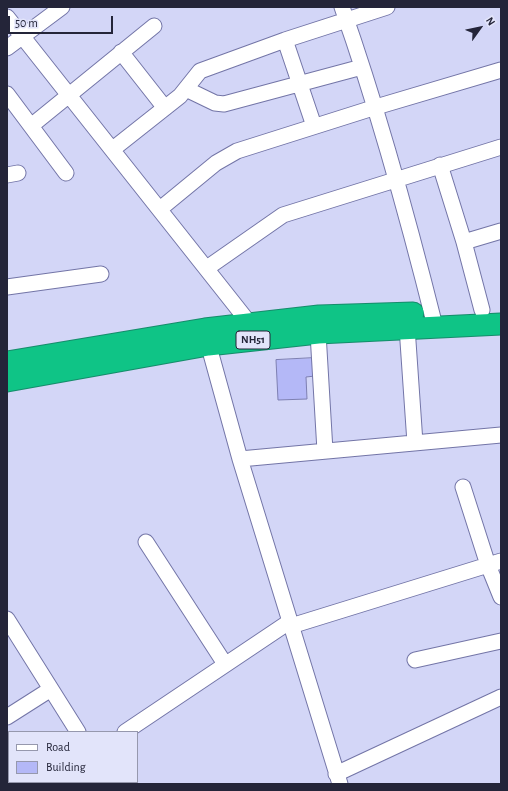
<!DOCTYPE html>
<html>
<head>
<meta charset="utf-8">
<style>
  body { margin:0 }
  #map { position:relative; width:508px; height:791px; overflow:hidden; background:#d3d6f7; font-family:"Alegreya Sans",sans-serif }
  canvas { display:block }
  .frame { position:absolute; inset:0; border:8px solid #242539; pointer-events:none }
  .legend { position:absolute; left:8px; top:731px; width:130px; height:52px; box-sizing:border-box; background:#e2e4fa; border:1px solid #9698ad; margin:0; padding:5px 7px; list-style:none; font-size:12px; color:#242539 }
  .legend li { display:flex; align-items:center; gap:8px; height:20px }
  .legend b { width:20px; border:1px solid #9698ad }
  .north { position:absolute; left:460px; top:8px; width:40px; height:40px; -webkit-text-stroke:3px #e2e4fa; paint-order:stroke; rotate:57deg; font-size:11px; font-weight:700; line-height:16px; text-align:center; color:#242539 }
  .north::after { content:''; display:block; margin:auto; width:14px; height:18px; background:#242539; clip-path:polygon(50% 0,100% 100%,50% 72%,0 100%) }
  .scale { position:absolute; left:8px; top:16px; width:105px; height:18px; box-sizing:border-box; border:2px solid #242539; border-top:0; padding-left:5px; font-size:12px; line-height:14px; white-space:nowrap; color:#242539; -webkit-text-stroke:3px #e2e4fa; paint-order:stroke }
</style>
</head>
<body>
<div id="map">
<canvas width="508" height="791"></canvas>
<div class="frame"></div>
<ul class="legend">
<li><b style="height:5px;background:#fff"></b>Road</li>
<li><b style="height:11px;background:#b4b8f7"></b>Building</li>
</ul>
<div class="north">N</div>
<div class="scale">50 m</div>
</div>
<script>
const ctx = document.querySelector('canvas').getContext('2d');
ctx.lineJoin = 'round';
function fill(path, color) { ctx.fillStyle = color; ctx.fill(path, 'evenodd'); }
function stroke(path, color, width, dash) { ctx.strokeStyle = color; ctx.lineWidth = width; ctx.lineCap = dash ? 'butt' : 'round'; ctx.setLineDash(dash || []); ctx.stroke(path); }
function label(font, color, halo, rows, align = 'center') {
  ctx.font = font + ' "Alegreya Sans",sans-serif'; ctx.lineWidth = 4; ctx.setLineDash([]); ctx.textBaseline = 'middle'; ctx.strokeStyle = halo; ctx.fillStyle = color; for (const [text, x, y, turn = 0] of rows) {
    ctx.save(); ctx.translate(x, y); ctx.rotate((+turn || 0) * Math.PI / 180); ctx.textAlign = isNaN(turn) ? turn : align; if (halo) ctx.strokeText(text, 0, 0); ctx.fillText(text, 0, 0); ctx.restore();
  }
}
const building = new Path2D(`
  M314 358 315 376 306 377 307 399 278 400 276 360Z`);
const minor = new Path2D(`
  M342 7C379 112 408 218 435 326
  M7 17 250 324
  M285 40 314 126
  M7 48 62 7
  M121 52 165 108
  M186 89 215 103 224 104 362 67
  M7 94 66 173
  M31 126 154 26
  M113 149 180 96 200 71 285 40 387 7
  M440 165 464 242 482 310
  M7 175 18 173
  M160 209 216 163 237 151 376 107 501 70
  M464 242 501 231
  M207 268 283 215 501 147
  M7 287 101 274
  M407 327 415 443
  M318 333 325 451
  M206 336 240 459 340 784
  M240 459 501 435
  M463 487 488 565 501 597
  M146 542 225 664
  M7 619 78 732
  M291 626 501 561
  M415 660 501 641
  M7 717 51 689
  M125 732 289 622
  M336 774 501 697
  M112 782 113 784
  M47 784 50 782`);
const highway = new Path2D(`
  M7 362 205 329 319 316 413 313
  M7 381 208 345 318 333 501 324`);
const shields = [
  [253,340,34]
];
const shieldNames = [
  ["NH51",253,340]
];
fill(building, '#b4b8f7');
stroke(building, '#7d7fb1', 1);
stroke(minor, '#7375a7', 17);
stroke(highway, '#168c6b', 23);
stroke(minor, '#fff', 15);
stroke(highway, '#0fc486', 21);
for (const [x, y, w] of shields) { const box = new Path2D(); box.roundRect(x - w / 2, y - 9, w, 18, 3); ctx.fillStyle = '#e2e4fa'; ctx.fill(box); stroke(box, '#242539', 1); }
label('bold 11px', '#242539', null, shieldNames);
</script>
</body>
</html>
